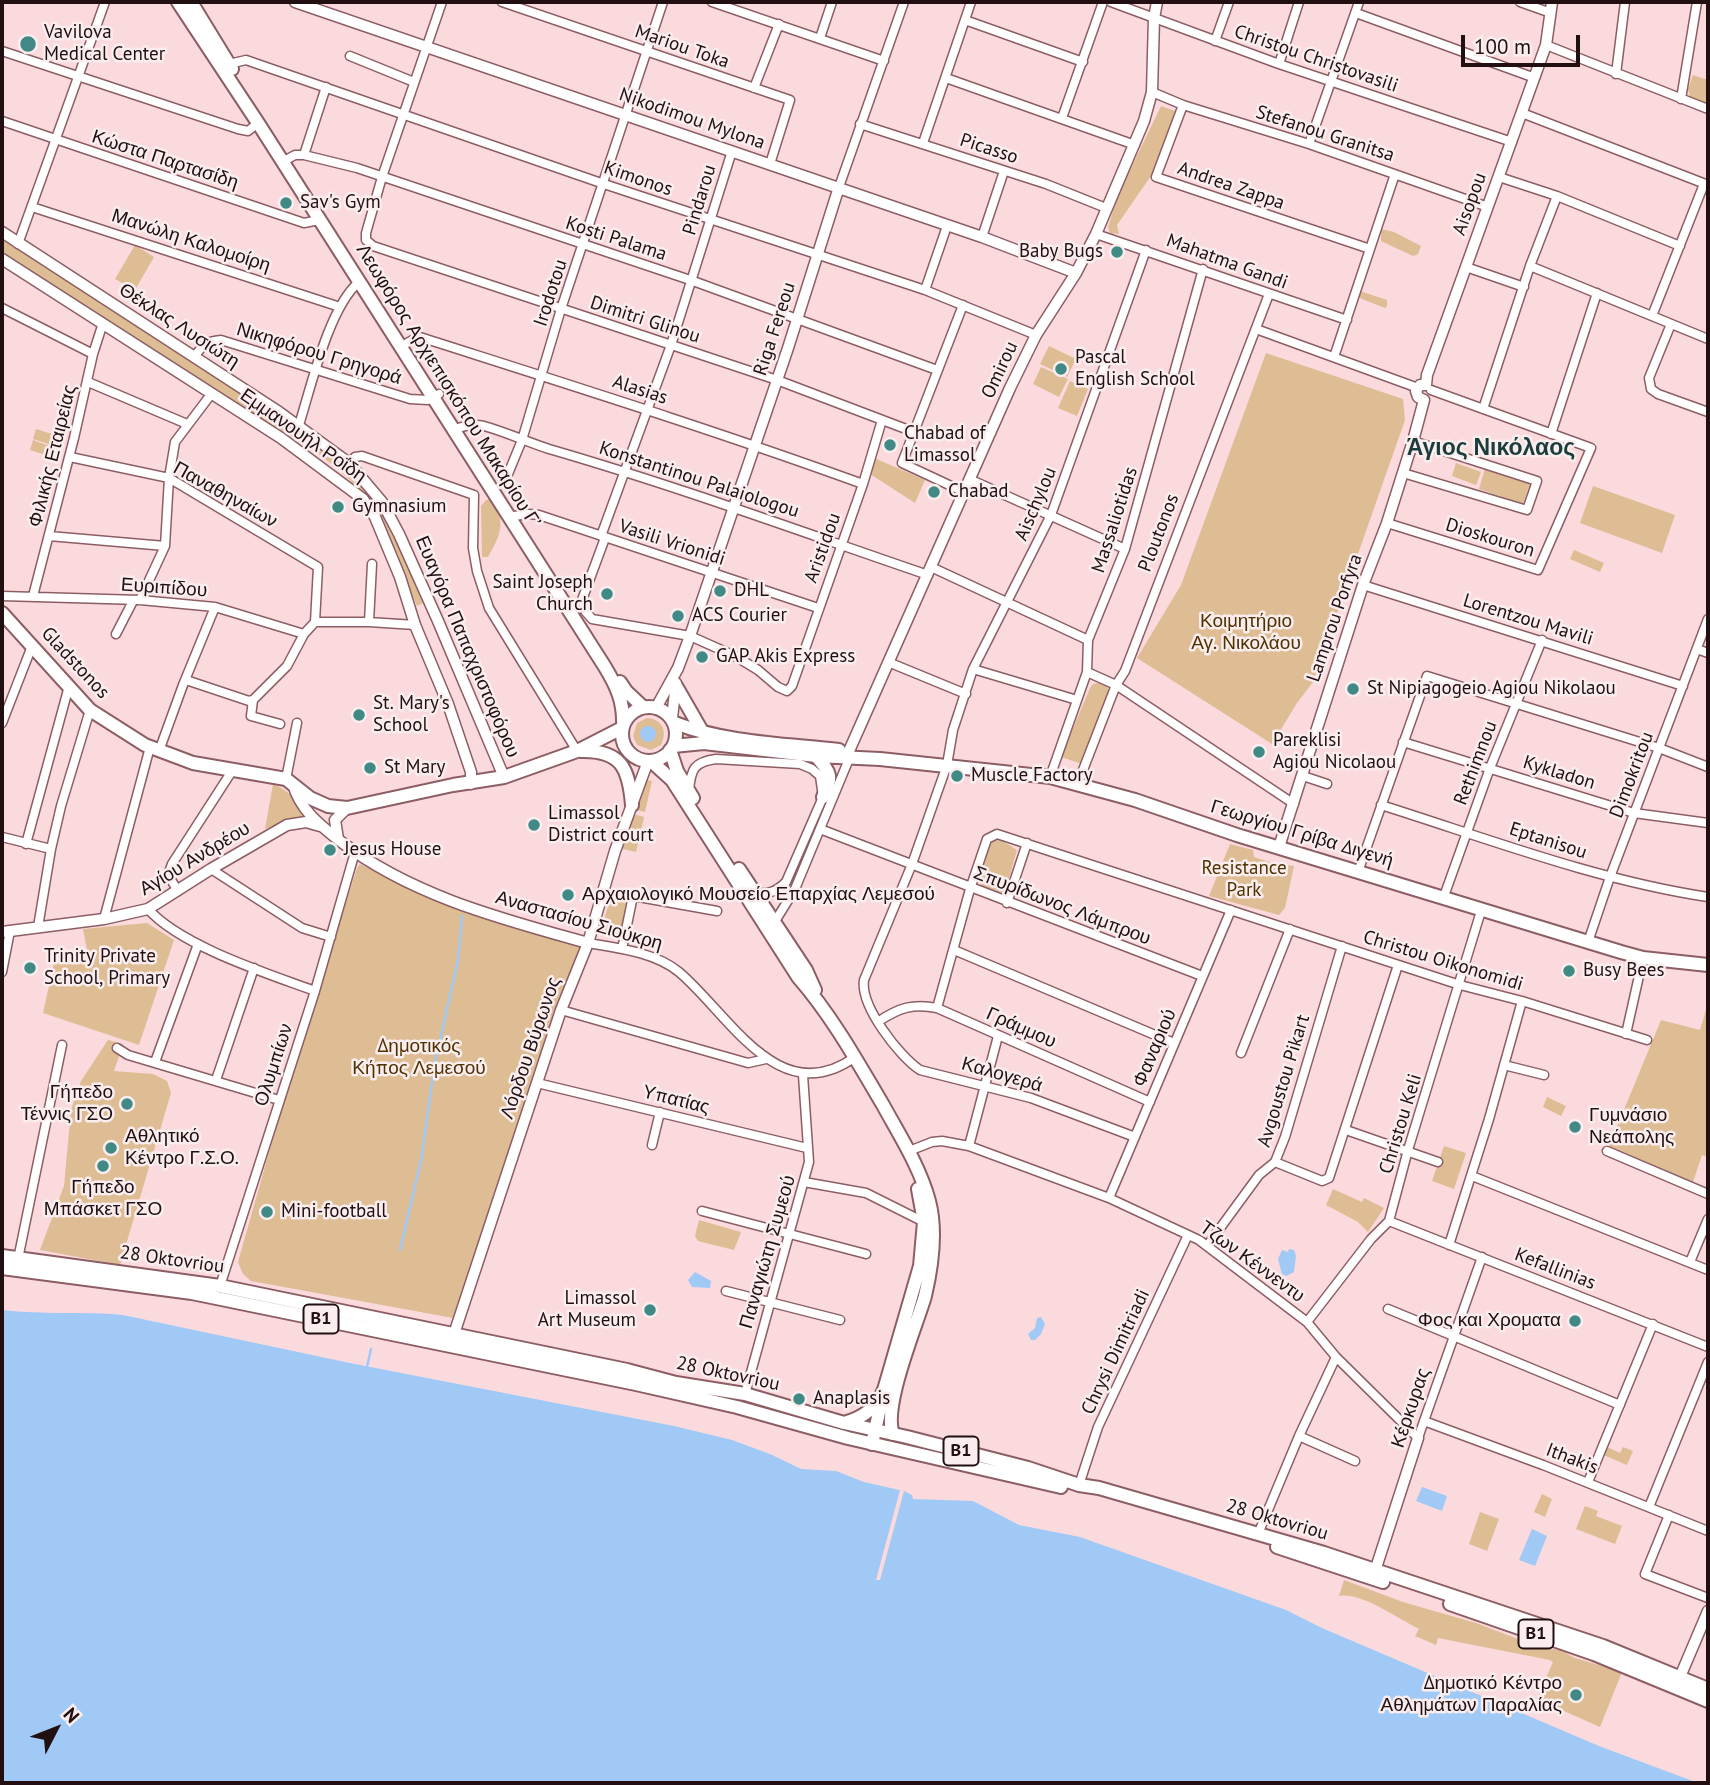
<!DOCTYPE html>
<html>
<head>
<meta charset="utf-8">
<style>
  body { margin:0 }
  #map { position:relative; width:1710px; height:1785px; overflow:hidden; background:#fbdadd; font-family:"PT Sans",sans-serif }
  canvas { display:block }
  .frame { position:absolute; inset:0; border:4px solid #210f11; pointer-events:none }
  .north { position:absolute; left:21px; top:1694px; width:70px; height:70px; -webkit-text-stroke:5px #f9edee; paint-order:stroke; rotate:48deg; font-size:19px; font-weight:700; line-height:28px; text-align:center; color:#210f11 }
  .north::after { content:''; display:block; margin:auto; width:24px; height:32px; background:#210f11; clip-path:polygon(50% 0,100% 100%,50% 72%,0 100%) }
  .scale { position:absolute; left:1461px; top:35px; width:119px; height:32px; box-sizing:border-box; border:4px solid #210f11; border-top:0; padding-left:9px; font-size:21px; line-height:24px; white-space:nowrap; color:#210f11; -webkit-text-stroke:5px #f9edee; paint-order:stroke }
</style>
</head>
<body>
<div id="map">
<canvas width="1710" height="1785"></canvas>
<div class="frame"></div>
<div class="north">N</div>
<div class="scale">100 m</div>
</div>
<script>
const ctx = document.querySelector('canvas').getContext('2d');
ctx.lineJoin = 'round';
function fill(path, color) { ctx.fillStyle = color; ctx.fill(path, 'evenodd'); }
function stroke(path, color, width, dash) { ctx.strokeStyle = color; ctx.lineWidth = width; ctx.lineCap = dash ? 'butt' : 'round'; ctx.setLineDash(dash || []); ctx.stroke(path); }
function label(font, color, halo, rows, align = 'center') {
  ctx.font = font + ' "PT Sans",sans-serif'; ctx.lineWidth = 5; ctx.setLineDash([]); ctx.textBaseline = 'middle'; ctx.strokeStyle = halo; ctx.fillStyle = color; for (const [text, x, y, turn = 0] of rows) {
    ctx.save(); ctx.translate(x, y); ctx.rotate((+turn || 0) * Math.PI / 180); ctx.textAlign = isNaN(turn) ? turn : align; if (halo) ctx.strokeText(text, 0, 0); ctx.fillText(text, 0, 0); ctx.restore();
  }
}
const green = new Path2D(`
  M1693 75 1708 80V106L1690 97 1688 89Z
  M1161 106 1175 111V115L1153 173 1117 225 1119 234 1110 233 1108 227 1118 195Z
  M1381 229 1394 232 1421 246 1418 254 1413 256 1381 241Z
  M2 237 321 445 343 463 373 497V500L371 503C340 463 294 437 251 413L2 252Z
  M135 245 154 257 135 290 115 279Z
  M1360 291 1387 300V306L1385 308 1362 299 1359 297Z
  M1049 346 1076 359 1067 377 1040 364Z
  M1266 353 1403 399 1405 420 1313 682 1297 703 1272 744 1137 658 1181 585Z
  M1041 367 1068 379 1059 397 1033 384Z
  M1070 381 1088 389 1077 416 1058 408Z
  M36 429 58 436 54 446 33 439Z
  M33 440 55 448 52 457 30 450Z
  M872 457 925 480 915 503 867 472Z
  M1456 463 1481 472 1476 485 1452 476Z
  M1485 468 1530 484 1523 504 1479 489Z
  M1593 486 1675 515 1662 553 1580 523Z
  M490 499C508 520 500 536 488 557H482L481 506 486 500Z
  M382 515 395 537 423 603 417 606 379 517Z
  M1574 550 1604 563 1600 572 1570 559Z
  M1099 683 1106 684 1110 694 1082 764 1061 757 1090 688 1093 684Z
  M647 718C662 719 668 731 661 745L651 750 637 745 633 736 637 723Z
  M647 780 652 781 645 812 636 810Z
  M273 784C288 790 299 801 305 816L294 818 265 829Z
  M634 814 644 817 640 835 631 833 632 828 629 827Z
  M626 836 639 839 636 852 623 849 622 846Z
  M1001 840 1017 850 1006 889 1001 893 983 887 979 882 990 844 993 841Z
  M1230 844 1253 850 1254 857 1275 864 1294 866 1285 908 1279 915 1209 896Z
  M360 864 469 914 490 917 581 945 553 1015 453 1318 251 1281 243 1274 238 1262 290 1078 357 868Z
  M611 896 630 901 618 939 600 933Z
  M147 923 174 940 139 1045 43 1013 54 963 78 964 88 955 83 929Z
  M1708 1003V1157L1702 1155 1693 1182 1609 1146 1661 1020 1700 1030Z
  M108 1040 123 1044 114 1071 153 1074 167 1081 171 1093 120 1265 40 1250 64 1186 71 1110 81 1081Z
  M1547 1097 1566 1106 1561 1116 1543 1107Z
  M1444 1146 1466 1153 1454 1189 1432 1181Z
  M1333 1189 1362 1202 1364 1198 1384 1208 1368 1232 1358 1222 1326 1205Z
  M699 1220 741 1232 734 1250 698 1241 695 1236Z
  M1605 1446 1620 1453 1623 1447 1633 1451 1627 1465 1601 1454Z
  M1542 1494 1552 1499 1545 1517 1534 1512Z
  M1585 1506 1598 1511 1596 1516 1622 1526 1615 1544 1576 1529Z
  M1480 1512 1499 1519 1487 1551 1469 1544Z
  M1344 1580 1403 1602 1476 1623 1539 1647 1560 1650 1575 1658 1622 1672 1600 1727 1537 1699 1553 1662 1550 1660 1438 1638 1436 1645 1415 1636 1419 1629C1398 1619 1362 1592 1339 1596Z`);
const water = new Path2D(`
  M640 734a8 8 0 1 1 16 0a8 8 0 1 1-16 0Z
  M1289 1249 1294 1250 1296 1256 1294 1272 1286 1276 1282 1274 1278 1259 1282 1250 1288 1252Z
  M695 1272 711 1281 710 1288 692 1287 688 1280Z
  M2 1310C42 1315 83 1311 123 1315L350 1363 674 1426 732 1440 770 1454 801 1469 836 1471 864 1482 904 1491 912 1495 913 1499 973 1501 1019 1525 1080 1537 1286 1610 1322 1628 1599 1746 1698 1783H2Z
  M1041 1317 1045 1324 1041 1334 1035 1340H1031L1028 1334 1035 1328 1037 1318Z
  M1422 1487 1447 1496 1442 1511 1416 1501Z
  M1532 1529 1547 1536 1535 1566 1519 1560Z`);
const pier = new Path2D(`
  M900 1490 904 1491 880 1580H876Z`);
const stream = new Path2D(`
  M400 1250 421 1160 435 1062 458 960 462 916
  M367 1367 371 1349`);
const minor = new Path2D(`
  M442 2 382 177 366 233V240L373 246 777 380 914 432
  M502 2 790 100 770 164
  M712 2 884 61
  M1111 2 1279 64 1512 142
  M1520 2 1551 13
  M1356 13 1535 78
  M965 20 1083 62
  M820 38 832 2
  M1215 41 1229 2
  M1546 45 1708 109
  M2 51 238 129 248 131 258 123
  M350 56 414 82
  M229 64 246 60 604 184 925 290 1036 335
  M1279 64 1299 2
  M1616 74 1625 2
  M946 78 1135 145
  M754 88 779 24
  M1152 92 1183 105 1309 144 1488 207
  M1681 99 1697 2
  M1183 105 1156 177 1370 249
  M1522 113 1708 185
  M1062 118 1103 2
  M2 121 304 223 319 220
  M860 124 1046 184 1106 208
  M923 143 971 2
  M1309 144 1359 2
  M304 155 326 87
  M282 162 295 155H304L357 168 693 281 937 370
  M1499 177 1557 196 1680 246
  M839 187 904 2
  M32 207 340 307
  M1096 234 1347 320
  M982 237 1004 171
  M18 244 105 2
  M1530 266 1708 339
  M1466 267 1524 287
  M925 290 947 226
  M963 305 902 463 964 492
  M2 308 93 354
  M1652 316 1704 184
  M1671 324 1649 378 1651 389 1658 394 1708 412
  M1256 329 1418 388
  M407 343 418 337 423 338C570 385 717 431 863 484
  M194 357C202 346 206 341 221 340L410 399 428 400 439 394
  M1334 357 1395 174
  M88 382 187 424
  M1483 409 1530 266 1557 196
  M299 425C311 387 329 307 359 282
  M458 428C467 425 474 424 484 426 506 432 527 442 549 449 677 486 802 532 928 575
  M1551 434 1597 293
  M70 457 169 478 318 567 315 622
  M349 463 355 457 362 456 474 495
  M1403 473 1527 510 1537 481 1413 441
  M508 474 522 440 561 309 663 2
  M969 479 1125 549
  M474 495 473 548 477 571 489 608 577 751
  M514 516 529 514 539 515 818 608
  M1387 523 1538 570 1591 448 1431 390
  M49 536 165 546
  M601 536 671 345 732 151
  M605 538 582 600 585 611 592 619 690 636 735 656 758 670 778 687 787 691 792 686 863 484 882 420
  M931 567 1088 640
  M1363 585 1683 686
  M2 596 140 600 215 607 304 634 315 622
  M33 596 74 438 93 354 103 323
  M140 600 165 546 169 478 175 442 212 393
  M315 622H369L415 625
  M369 622 372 564
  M116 634 133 601
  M1697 649 1708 653
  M888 662 966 694
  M973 669 1077 700
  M1087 672 1116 685 1294 804
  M186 680 249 701 253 700 287 666 304 634
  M253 700 251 716 280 724
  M2 723 32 646
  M1403 742 1634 813 1708 823
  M159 751 183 685 215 607
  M1303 776 1327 784
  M1050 777 1087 672 1088 640 1125 549 1203 269
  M286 779 297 723
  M1078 783 1116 685 1125 671 1269 294
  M689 790C691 769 694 762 716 759L800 764 812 769 820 776 823 797 786 882C776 892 769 894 755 893
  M1381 805C1489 839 1596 880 1708 897
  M820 829 1202 976
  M2 837 51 849
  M26 844 69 686
  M211 869 302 928 331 937
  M1358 872 1427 676 1659 748 1708 767
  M178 891 168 875 172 864 232 771
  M1443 899 1490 768 1542 640
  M1007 903 1027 843
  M148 909C181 946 266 973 315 991
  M104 919 150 747
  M774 923 795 889 849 759
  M38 927 51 849 61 806 90 710
  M1588 942 1610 877 1708 619
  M588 943C617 948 655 952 679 972 729 1014 779 1112 855 1057
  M622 949 633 896 717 911
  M954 950 1174 1043
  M2 972 10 931
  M937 1008 970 889 987 839 997 834 1460 985 1522 1001 1647 1040
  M561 1010 748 1063 766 1059
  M879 1021C899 1008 913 1003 937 1008L1150 1102
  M1626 1034 1643 958
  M117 1048 128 1055 279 1100
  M1241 1053 1290 929
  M155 1062 198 944
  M1504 1065 1544 1075
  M216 1080 254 968
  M537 1083 807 1148
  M1346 1130 1438 1162
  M1135 1137 1031 1098 920 1070C899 1056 860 1006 864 980L912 864 947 765 953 730 973 669 1051 515 1146 250
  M652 1145 660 1112
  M969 1146 998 1036
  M909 1151 932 1142 942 1141 969 1146 1109 1198 1199 1240 1307 1322 1336 1357 1418 1438 1482 1257
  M1607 1151 1708 1194
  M1275 1162 1322 1181 1329 1178 1398 965
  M1472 1176 1708 1270
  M804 1182 866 1193 924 1222
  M1109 1198 1231 910
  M702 1211 866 1254
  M1389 1221 1708 1347
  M1449 1245 1489 1119 1522 1001
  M1207 1246 1259 1175 1275 1162 1285 1137 1342 946
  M18 1259 62 1045
  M1690 1262 1708 1219
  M220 1286 315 991 355 852
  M726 1291 840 1320
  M1388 1309 1620 1405
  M1307 1322 1371 1239 1389 1221 1408 1150 1481 911
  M745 1394 809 1162 803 1075
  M1424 1421 1543 1465 1708 1531
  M1299 1436 1355 1461
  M1588 1482 1653 1324
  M1079 1485 1098 1427 1188 1235
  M1649 1507 1708 1362
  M1669 1515 1645 1574 1708 1598
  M1258 1534 1299 1436 1336 1357`);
const tertiary = new Path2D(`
  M295 2 982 237 1076 273
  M2 232 279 412 349 463 382 502 399 534 438 621 504 777
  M2 259 281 438 363 499 375 517 400 577 415 625 448 704 471 772V784
  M1426 385 1427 375 1546 45 1552 2
  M1424 400 1418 397 1416 391 1420 385H1426
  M656 708 678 668 690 636 788 348 839 187
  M672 718 676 683
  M849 751 1010 388 1036 335 1076 273 1096 234 1144 121 1152 92 1154 18 1157 2
  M293 784C300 810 320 825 340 841 412 896 502 919 588 943
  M338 839 335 820 347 808
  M1279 847 1363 585 1387 523 1413 441 1424 400
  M2 932 104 919 148 909 211 869 287 825 306 822 320 826
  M452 1340 561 1010 588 943 615 851 648 761
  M1375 1571 1418 1438
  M1677 1684 1708 1611`);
const secondary = new Path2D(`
  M178 2 258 123 605 667C617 687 624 702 623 726
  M191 2 232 69
  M2 613 90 710 145 745 193 763 286 779 310 798 328 806 347 808 453 785 504 777 577 751 622 728
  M620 682 626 691 643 707
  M676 686 703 733
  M622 734a27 27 0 1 1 54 0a27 27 0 1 1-54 0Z
  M675 723C726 743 785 744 839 750
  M673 746 704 743 816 756 880 759 1050 777 1135 800 1237 835 1621 952 1643 958 1708 965
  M670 750 677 771 693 798
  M581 751C621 750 629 768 632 805
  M816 756C831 773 833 776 823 797
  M651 761 672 780 798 977C832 1016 857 1061 883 1105 900 1136 920 1167 929 1201 937 1231 932 1266 925 1296 916 1327 882 1407 893 1434
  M739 869 806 970 815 990
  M872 1444 884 1390 920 1266 924 1222 918 1189`);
const primary = new Path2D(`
  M2 1256 220 1286 627 1370 676 1383 745 1394 844 1423 907 1437 1028 1468 1079 1485 1099 1488 1324 1553 1603 1646 1708 1689
  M2 1268 192 1293 636 1384 737 1407 848 1438 1061 1487
  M844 1423C864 1417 875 1409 884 1390
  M1277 1547 1383 1582
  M1450 1604 1594 1654 1708 1701`);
const markers = [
  [28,44,9,"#418985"],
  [286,203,7,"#418985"],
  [1117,252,7,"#418985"],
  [1061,369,7,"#418985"],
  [890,445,7,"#418985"],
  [934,492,7,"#418985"],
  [338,507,7,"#418985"],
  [720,591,7,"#418985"],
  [607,594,7,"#418985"],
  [678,616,7,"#418985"],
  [702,657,7,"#418985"],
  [1353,689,7,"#418985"],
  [359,715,7,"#418985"],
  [1259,752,7,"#418985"],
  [370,768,7,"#418985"],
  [957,776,7,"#418985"],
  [534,825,7,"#418985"],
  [330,850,7,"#418985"],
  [568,895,7,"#418985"],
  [30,968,7,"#418985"],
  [1569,971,7,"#418985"],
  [127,1104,7,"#418985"],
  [1575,1127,7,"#418985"],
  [111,1148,7,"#418985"],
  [103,1166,7,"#418985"],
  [267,1212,7,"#418985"],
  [650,1310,7,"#418985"],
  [1575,1321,7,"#418985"],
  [799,1399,7,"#418985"],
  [1576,1695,7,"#418985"]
];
const shields = [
  [321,1319,35],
  [961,1451,35],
  [1536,1634,35]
];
const shieldNames = [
  ["B1",321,1319],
  ["B1",961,1451],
  ["B1",1536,1634]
];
const poiNames = [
  ["Vavilova",44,33],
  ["Medical Center",44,55],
  ["Sav's Gym",300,203],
  ["Baby Bugs",1103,252,"right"],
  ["Pascal",1075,358],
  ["English School",1075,380],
  ["Chabad of",904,434],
  ["Limassol",904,456],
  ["Chabad",948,492],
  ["Gymnasium",352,507],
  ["Saint Joseph",593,583,"right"],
  ["Church",593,605,"right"],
  ["DHL",734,591],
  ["ACS Courier",692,616],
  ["GAP Akis Express",716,657],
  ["St Nipiagogeio Agiou Nikolaou",1367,689],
  ["St. Mary's",373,704],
  ["School",373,726],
  ["Pareklisi",1273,741],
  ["Agiou Nicolaou",1273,763],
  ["St Mary",384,768],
  ["Muscle Factory",971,776],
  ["Limassol",548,814],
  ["District court",548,836],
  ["Jesus House",344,850],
  ["Αρχαιολογικό Μουσείο Επαρχίας Λεμεσού",582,895],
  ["Trinity Private",44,957],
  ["School, Primary",44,979],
  ["Busy Bees",1583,971],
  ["Γήπεδο",113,1093,"right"],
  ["Τέννις ΓΣΟ",113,1115,"right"],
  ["Γυμνάσιο",1589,1116],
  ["Νεάπολης",1589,1138],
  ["Αθλητικό",125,1137],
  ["Κέντρο Γ.Σ.Ο.",125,1159],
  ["Γήπεδο",103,1188,"center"],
  ["Μπάσκετ ΓΣΟ",103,1210,"center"],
  ["Mini-football",281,1212],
  ["Limassol",636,1299,"right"],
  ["Art Museum",636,1321,"right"],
  ["Φος και Χροματα",1561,1321,"right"],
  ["Anaplasis",813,1399],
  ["Δημοτικό Κέντρο",1562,1684,"right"],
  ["Αθλημάτων Παραλίας",1562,1706,"right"]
];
const streetNames = [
  ["Mariou Toka",682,47,19],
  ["Christou Christovasili",1316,59,19],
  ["Nikodimou Mylona",692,119,19],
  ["Stefanou Granitsa",1325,134,18],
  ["Picasso",989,149,18],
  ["Κώστα Παρτασίδη",165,160,18],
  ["Kimonos",638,179,19],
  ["Andrea Zappa",1231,186,19],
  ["Pindarou",700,200,-73],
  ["Aisopou",1470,204,-70],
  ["Kosti Palama",616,239,18],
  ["Μανώλη Καλομοίρη",191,241,18],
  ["Mahatma Gandi",1227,262,20],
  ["Irodotou",551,293,-72],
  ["Dimitri Glinou",645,320,18],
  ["Θέκλας Λυσιώτη",179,326,33],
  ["Riga Fereou",775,329,-72],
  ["Νικηφόρου Γρηγορά",319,354,17],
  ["Omirou",1000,370,-65],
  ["Λεωφόρος Αρχιεπισκόπου Μακαρίου Γ’",448,386,58],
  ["Alasias",640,390,18],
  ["Εμμανουήλ Ροΐδη",303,436,35],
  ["Φιλικής Εταιρείας",53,456,-76],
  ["Konstantinou Palaiologou",699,480,18],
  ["Παναθηναίων",225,495,29],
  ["Aischylou",1036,504,-67],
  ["Massaliotidas",1115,520,-72],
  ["Ploutonos",1159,533,-69],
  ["Dioskouron",1490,538,17],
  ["Vasili Vrionidi",672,543,18],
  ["Aristidou",823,548,-70],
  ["Ευριπίδου",164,588,4],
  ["Lamprou Porfyra",1335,618,-71],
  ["Lorentzou Mavili",1528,620,17],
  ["Ευαγόρα Παπαχριστοφόρου",467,647,67],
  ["Gladstonos",75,663,47],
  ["Rethimnou",1476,763,-69],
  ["Kykladon",1559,773,17],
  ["Dimokritou",1632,775,-69],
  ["Γεωργίου Γρίβα Διγενή",1302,834,17],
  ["Eptanisou",1548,841,18],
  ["Αγίου Ανδρέου",195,859,-31],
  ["Σπυρίδωνος Λάμπρου",1062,906,21],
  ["Αναστασίου Σιούκρη",579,921,16],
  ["Christou Oikonomidi",1443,961,17],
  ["Γράμμου",1021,1028,24],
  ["Λόρδου Βύρωνος",531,1048,-71],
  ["Φαναριού",1155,1048,-67],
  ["Ολυμπίων",274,1065,-72],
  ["Καλογερά",1002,1075,16],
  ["Avgoustou Pikart",1284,1081,-73],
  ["Υπατίας",676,1100,14],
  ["Christou Keli",1401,1124,-73],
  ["Παναγιώτη Συμεού",768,1252,-74],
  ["28 Oktovriou",172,1260,8],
  ["Τζων Κέννεντυ",1252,1262,36],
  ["Kefallinias",1555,1269,21],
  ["Chrysi Dimitriadi",1116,1352,-65],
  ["28 Oktovriou",728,1374,12],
  ["Κέρκυρας",1411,1408,-71],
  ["Ithakis",1572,1459,21],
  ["28 Oktovriou",1277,1520,16]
];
const parkNames = [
  ["Κοιμητήριο",1246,622],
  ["Αγ. Νικολάου",1246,644],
  ["Resistance",1244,869],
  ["Park",1244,891],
  ["Δημοτικός",419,1047],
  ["Κήπος Λεμεσού",419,1069]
];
const quarterNames = [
  ["Άγιος Νικόλαος",1491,448]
];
fill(green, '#debc94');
fill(water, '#a0c9f6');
fill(pier, '#fbdadd');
stroke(stream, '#a0c9f6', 2.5);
stroke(minor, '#8c5e64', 11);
stroke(tertiary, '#8c5e64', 13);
stroke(secondary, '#8c5e64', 16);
stroke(primary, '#8c5e64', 16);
stroke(minor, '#fff', 8);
stroke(tertiary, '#fff', 10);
stroke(secondary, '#fff', 12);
stroke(primary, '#fff', 12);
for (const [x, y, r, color] of markers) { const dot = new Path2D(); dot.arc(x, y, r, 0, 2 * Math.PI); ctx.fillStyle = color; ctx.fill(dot); stroke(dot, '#f9edee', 2.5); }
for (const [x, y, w] of shields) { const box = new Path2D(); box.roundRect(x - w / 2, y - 14.5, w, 29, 5); ctx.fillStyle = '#f9edee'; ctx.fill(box); stroke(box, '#210f11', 2); }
label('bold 18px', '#210f11', null, shieldNames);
label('19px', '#210f11', '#f9edee', poiNames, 'left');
label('19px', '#210f11', '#f9edee', streetNames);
label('19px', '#513100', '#f9edee', parkNames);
label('bold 23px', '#1a3c3a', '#f9edee', quarterNames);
</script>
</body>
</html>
